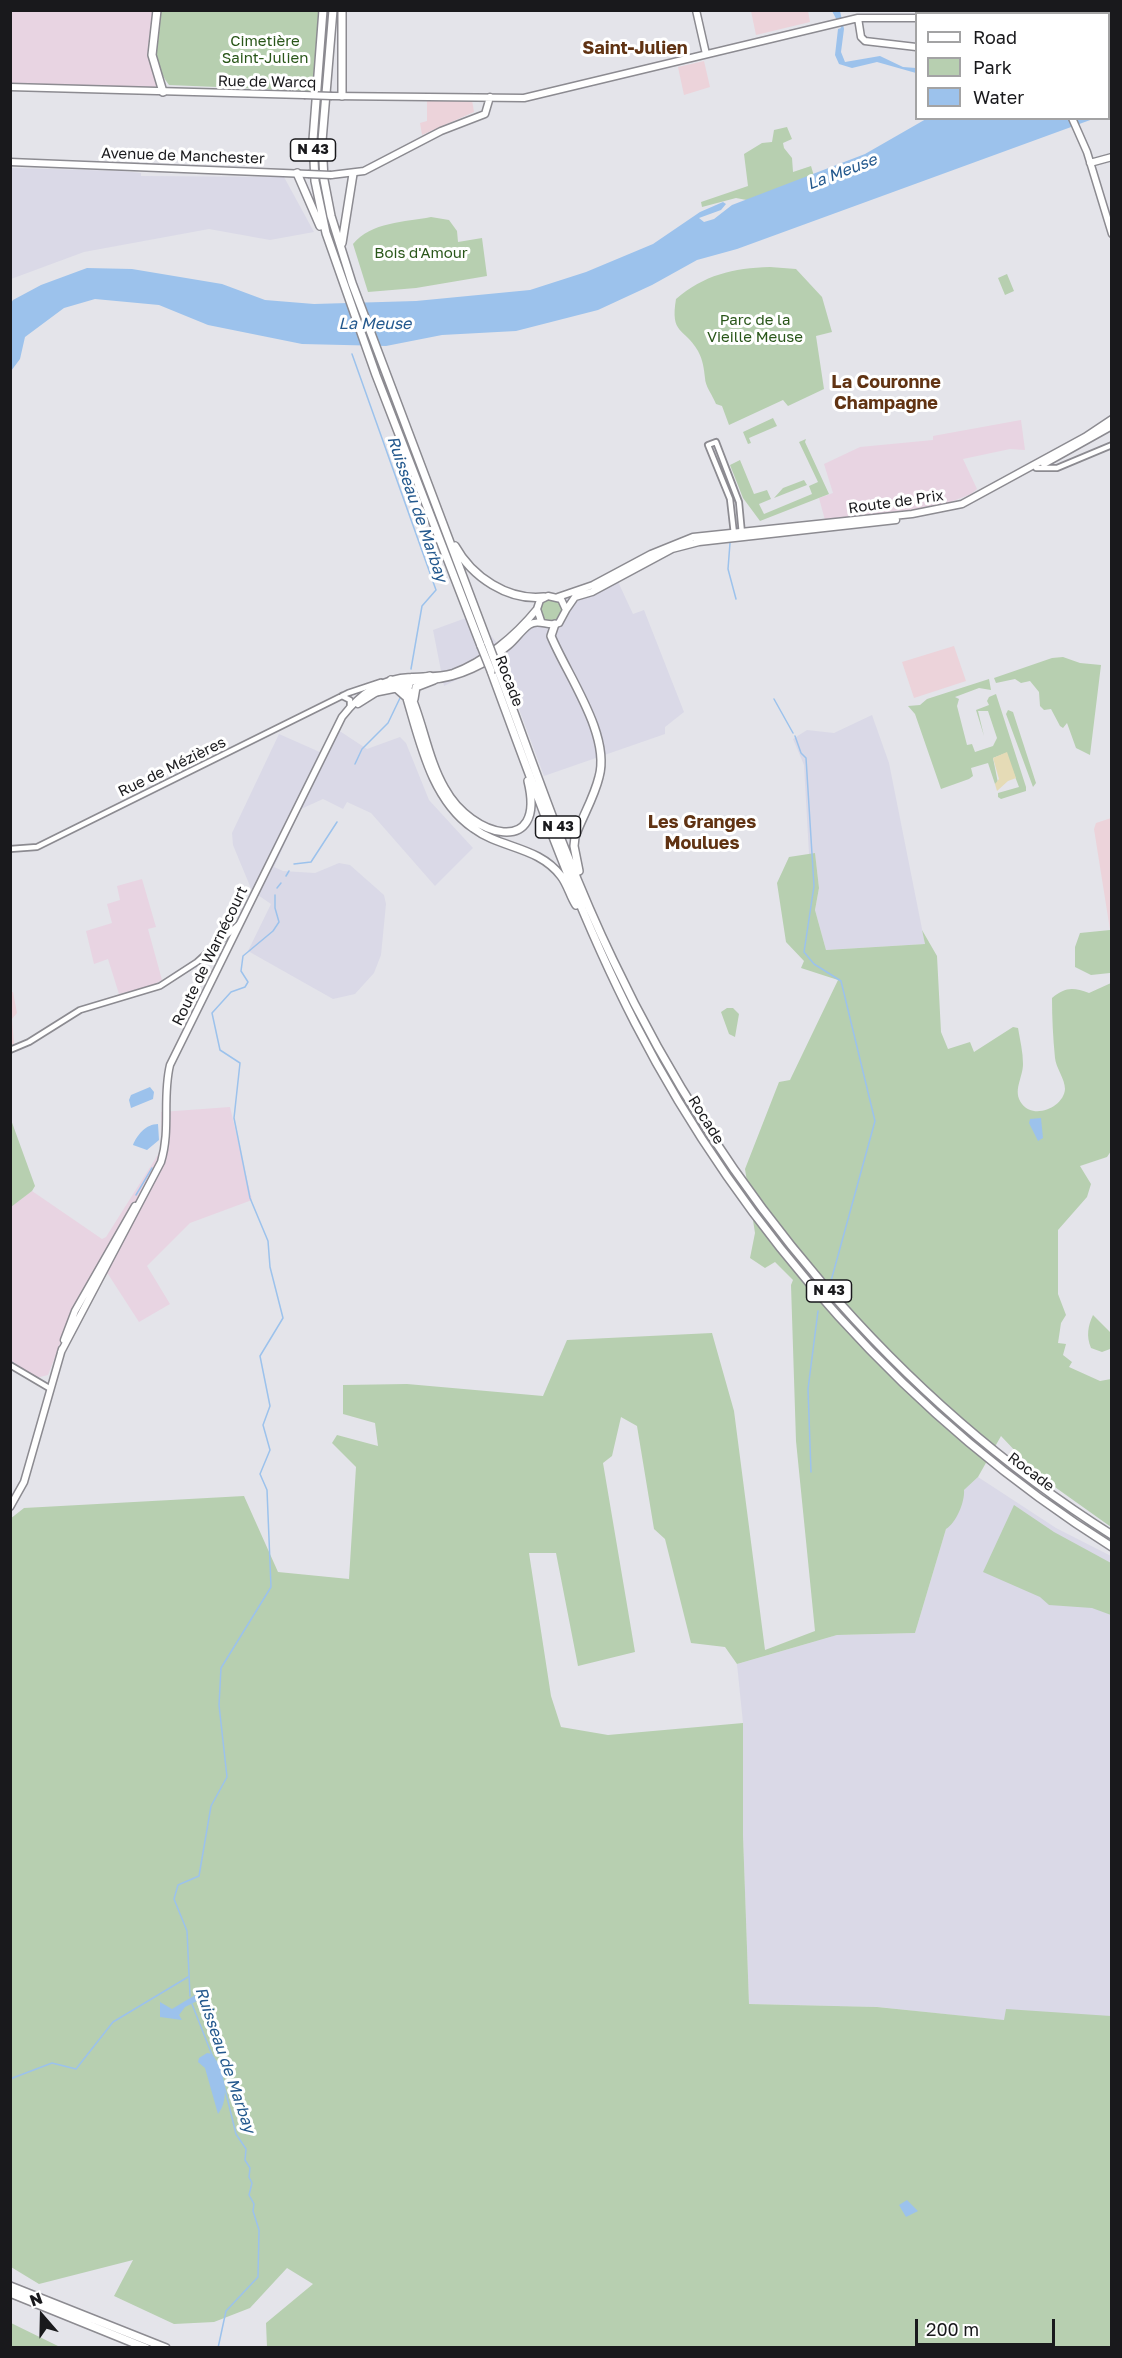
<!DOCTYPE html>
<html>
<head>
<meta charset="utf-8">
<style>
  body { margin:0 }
  #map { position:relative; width:1122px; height:2358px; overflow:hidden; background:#e4e4ea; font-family:"Golos Text",sans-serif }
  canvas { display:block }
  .frame { position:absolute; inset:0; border:12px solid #19191c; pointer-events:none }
  .legend { position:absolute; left:915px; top:12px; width:195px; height:108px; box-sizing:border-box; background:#fff; border:2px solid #a3a3a4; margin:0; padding:8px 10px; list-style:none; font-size:18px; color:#19191c }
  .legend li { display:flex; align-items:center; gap:12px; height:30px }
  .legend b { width:30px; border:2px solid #a3a3a4 }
  .north { position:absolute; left:12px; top:2286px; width:60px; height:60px; -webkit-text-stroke:4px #fff; paint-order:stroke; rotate:340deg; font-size:16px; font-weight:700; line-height:24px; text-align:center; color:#19191c }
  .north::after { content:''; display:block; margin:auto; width:21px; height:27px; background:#19191c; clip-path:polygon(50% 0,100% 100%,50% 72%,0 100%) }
  .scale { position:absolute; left:915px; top:2319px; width:140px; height:27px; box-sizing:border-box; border:3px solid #19191c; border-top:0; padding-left:8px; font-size:18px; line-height:21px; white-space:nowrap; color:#19191c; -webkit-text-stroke:4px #fff; paint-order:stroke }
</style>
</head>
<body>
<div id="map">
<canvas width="1122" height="2358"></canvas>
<div class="frame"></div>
<ul class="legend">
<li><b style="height:8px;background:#fff"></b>Road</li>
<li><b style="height:16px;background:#b7cfb0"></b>Park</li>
<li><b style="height:16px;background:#9cc2ec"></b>Water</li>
</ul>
<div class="north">N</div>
<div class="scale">200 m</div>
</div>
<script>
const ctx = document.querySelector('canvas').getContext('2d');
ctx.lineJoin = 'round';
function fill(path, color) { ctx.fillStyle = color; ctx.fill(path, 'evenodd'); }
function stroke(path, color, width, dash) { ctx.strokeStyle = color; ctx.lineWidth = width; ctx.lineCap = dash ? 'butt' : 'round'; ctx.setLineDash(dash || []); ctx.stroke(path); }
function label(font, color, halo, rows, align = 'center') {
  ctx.font = font + ' "Golos Text",sans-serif'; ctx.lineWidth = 6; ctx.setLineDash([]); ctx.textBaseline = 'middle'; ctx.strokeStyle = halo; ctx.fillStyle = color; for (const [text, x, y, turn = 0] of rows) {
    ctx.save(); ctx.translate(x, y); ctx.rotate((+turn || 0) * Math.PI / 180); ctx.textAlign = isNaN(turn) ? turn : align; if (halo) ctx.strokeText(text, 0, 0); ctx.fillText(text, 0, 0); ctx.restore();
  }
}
const built = new Path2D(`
  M11 168 121 171 141 173V176L284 177 314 232 270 240 209 229 84 252 11 279Z
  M613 571 633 614 644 610 684 712 665 727V734L544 776 500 658 444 686 433 630 474 615 497 643 532 613 542 596 573 590Z
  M872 715 889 763 925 944 826 950 815 910 819 888 815 854H809L804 765 793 739 807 730 834 733Z
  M335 728 367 749 400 737 406 743 429 800 473 848 435 886 371 813 347 802 343 809 323 799 301 809 274 867 283 871 315 873 339 863 350 865 384 895 386 904 381 955 374 973 355 994 333 999 248 951 271 904 252 891 233 845 232 833 279 734 322 753Z
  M978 1477 1056 1528 1111 1556V2017L1009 2021 878 2007 749 2004 743 1835V1723L737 1664 837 1635 915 1633 946 1529 964 1490Z`);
const industrial = new Path2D(`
  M11 11H155L157 87 11 85Z
  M1021 420 1025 450 1010 449 963 459 977 489 971 494 943 505 922 509 825 520 819 498 833 493 824 464 860 447 933 440V436Z
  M142 879 156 927 148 929 162 980 151 986 119 994 108 959 94 964 86 931 112 923 107 904 120 900 117 886Z
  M230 1107 252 1200 190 1223 147 1266 170 1304 139 1322 108 1274 91 1278 70 1318 48 1375 36 1378 11 1363 10 1207 32 1191 102 1239 106 1237 159 1153 162 1141 161 1112Z`);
const education = new Path2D(`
  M751 11H808L810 22 756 35Z
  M704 61 710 87 684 95 678 67Z
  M427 100H472L474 112 422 135 420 123 427 121Z
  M954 646 966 681 914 698 902 662Z
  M1111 818H1112L1111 936 1094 829 1096 823Z
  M10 992H13L17 1013 12 1019 14 1044 11 1045Z`);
const green = new Path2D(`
  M159 11H320L313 91 169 85C150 59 156 41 159 11Z
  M787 127 792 139 783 143 784 148 792 158 793 172 811 166 814 176 757 202 736 198 702 207 701 202 748 186 744 154 762 143 772 142 774 130Z
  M431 217 449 220 457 231 458 242 482 238 487 276 416 288 368 292 353 244C371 222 405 222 431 217Z
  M770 267 796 269 822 297 832 332 816 336 824 389 788 406 783 400 729 425 722 406 716 404C713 396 705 386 705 378 704 369 703 360 698 351 684 327 670 335 676 299 704 275 733 268 770 267Z
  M1007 274 1014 291 1005 295 998 278Z
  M773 418 777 426 749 438 751 443 748 444 743 432Z
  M806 439 805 442 829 494 760 521 743 498 730 465 740 460 754 494 767 490 771 499 759 504 764 514 812 494 809 486 818 482 799 442Z
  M804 480 807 485 774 498 783 488Z
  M540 610a11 11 0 1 1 22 0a11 11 0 1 1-22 0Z
  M1063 657 1080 663 1101 665 1090 755 1076 748 1067 723 1063 728 1060 726 1051 709 1044 710 1040 706 1039 692 1030 681 1021 683 1015 679 996 683 994 678 1052 658Z
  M989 679 991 690 979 688 955 697 959 699 957 706 967 745 972 744 975 752 993 746 997 738 988 711H978L984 736 976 710 989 705 987 701 989 697 996 694 1026 787V791L1001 799 998 797V793L1019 787 1006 753 993 758 998 783 995 784 988 763 971 768 973 776 969 779 941 789 915 714 908 706 920 705 927 699Z
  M1008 710 1013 712 1036 783 1033 787 1006 714Z
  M815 853 819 888 815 910 826 950 925 944 922 930 937 956 941 1032 948 1049 970 1042 974 1052 1013 1027 1018 1028C1020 1040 1023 1052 1023 1064 1023 1078 1012 1091 1022 1104 1034 1120 1064 1107 1065 1089 1065 1079 1056 1068 1055 1058 1053 1038 1052 1018 1052 998 1065 987 1073 987 1089 993L1111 983V1151L1107 1157 1080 1166 1091 1184 1087 1197 1058 1230V1294L1066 1315 1061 1323 1058 1343 1066 1344 1063 1355 1072 1362 1069 1367 1100 1381 1111 1379V1527L1038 1475 1001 1436 978 1477 964 1490C965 1502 956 1523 946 1529L915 1633 837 1635 737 1664 725 1647 691 1643 665 1539 654 1529 637 1426 621 1417 612 1456 603 1463 635 1652 578 1666 556 1553H529L551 1696 561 1727 608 1735 743 1723V1835L749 2004 877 2007 1004 2020 1006 2009 1111 2016V2347H267L266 2323 313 2284 287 2268 250 2308 214 2322 174 2324 114 2296 133 2260 39 2284 11 2267 10 1519 24 1508 244 1496 278 1572 349 1579 356 1467 332 1443 337 1435 378 1446 375 1423 343 1414V1385L407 1384 543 1396 567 1340 712 1333 734 1411 765 1650 815 1631 796 1441 791 1285 793 1280 775 1262 765 1268 750 1258 755 1233 745 1169 779 1082 790 1080 838 980 801 968 804 961 786 942 777 883 789 857Z
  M1110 930 1111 979 1110 973 1091 975 1075 967V947L1080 933Z
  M727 1008H733L739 1014 735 1037 729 1034 721 1012Z
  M10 1117 35 1186 32 1191 11 1207Z
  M1093 1315 1111 1333 1110 1349 1102 1352 1091 1348C1086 1336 1088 1326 1093 1315Z
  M1014 1505 1054 1532 1111 1563V1615L1092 1608 1049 1605 1040 1597 983 1572Z
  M11 2323 60 2347H11Z`);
const sand = new Path2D(`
  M1007 752 1016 778 1008 781 997 791 995 784 999 779 993 758Z`);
const water = new Path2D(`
  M832 11H840L844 29 841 52 845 62 880 56 903 67 916 68V73L877 62 852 68 839 64 835 55 838 29 841 28Z
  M926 119H1093L737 249 697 260 652 285 598 310 516 331 442 335 386 346 302 344 208 325 159 305 95 299 64 308 25 337 20 359 11 371 10 305 13 300 41 285 87 268 132 269 222 284 265 300 314 304 416 301 530 290 586 272 653 244 700 212 723 202 726 204 721 210 699 218 704 222 714 219 732 205 865 154Z
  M150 1087 154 1092 153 1099 131 1108 129 1100 131 1095Z
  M1041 1118 1043 1138 1038 1141 1029 1123 1030 1119Z
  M158 1124 159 1140 147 1150 133 1145C137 1135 146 1124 158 1124Z
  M200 1992 197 2001 185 2007 179 2015 182 2020 160 2017V2002L172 2009Z
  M207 2053 212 2054C224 2069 231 2098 218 2114L205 2068 198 2062 199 2058Z
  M907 2200 918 2211 906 2217 899 2205Z`);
const stream = new Path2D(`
  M352 354 436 590 422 606 411 669
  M730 543 728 569 736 599
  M774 699 793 733
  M795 736 801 753 806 758 814 886 804 952 814 964 841 981 875 1121 831 1281
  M355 764 362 749 388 723 400 698
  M294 864 311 862 337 822
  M286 876 289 871
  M277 888 281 883
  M136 1195 152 1168
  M10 1361 22 1369
  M811 1472 808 1389 818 1311
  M190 1996 187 1931 174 1899 178 1885 199 1876 211 1806 227 1777 219 1705 221 1668 271 1587 267 1490 260 1474 270 1450 263 1425 270 1406 260 1356 283 1318 270 1267 268 1241 250 1198 234 1118 240 1063 220 1050 212 1013 231 992 245 987 248 982 241 971 243 956 273 931 279 922 275 908V895
  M192 2004 212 2055
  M10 2079 52 2063 76 2069 113 2022 188 1977
  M218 2348 226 2311 258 2277 259 2230 253 2211 254 2204 249 2195 252 2183 249 2177 250 2168 245 2160 246 2149 236 2134 224 2085`);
const minor = new Path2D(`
  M1034 465 1036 468H1057L1112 445
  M734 534 730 499 708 445 716 442 739 502 742 534
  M342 696 350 700V707
  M10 849 37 847 348 693 381 682
  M10 1050 29 1042 80 1010 160 986 197 962 239 924
  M10 1365 49 1388`);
const major = new Path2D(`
  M696 10 706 54
  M1028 10 1029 14
  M968 14 996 10
  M858 18 861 37 865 41 916 47
  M10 87 304 95
  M332 96 524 98 858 18H916
  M1072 118 1087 152 1112 234
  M10 162 308 174
  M1090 163 1112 157
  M331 175 364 171 441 131 485 114 490 97
  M1044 464 1112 426
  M558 597 593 585 651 554 693 537 912 514 962 504 1085 437 1112 419
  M566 610 575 597 592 592 672 549 699 542 896 520
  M430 680C459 678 487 664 509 645 516 639 521 631 529 625 540 618 548 628 559 623L566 610 561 599 548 596 540 600 537 609 541 621
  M358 704 385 687 414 681
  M64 1340 75 1311 135 1206
  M61 1352 161 1162C171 1129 162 1098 170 1065L342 717C360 694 381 678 411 677 425 676 440 677 453 673 484 662 516 635 537 609
  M10 1507 24 1482 62 1349`);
const highway = new Path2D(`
  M157 10 152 55 163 92
  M323 10 313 140 315 181 326 233 376 375 481 646
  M333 10 322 141 324 180 331 216 352 283 488 643
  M342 10V96
  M297 173 320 226
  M342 243 353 174
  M455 546C472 577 508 601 544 597
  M555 624 551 636C567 675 611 735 599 777 594 798 582 817 575 837L574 846 579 871
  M491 671C535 790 577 910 635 1023 743 1233 911 1421 1112 1547
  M499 672C535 768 568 867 613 960 722 1191 895 1398 1112 1535
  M430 676 410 681 406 695C420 741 431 799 473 828 501 849 538 846 561 876 568 885 570 896 576 905
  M391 680 408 689C423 721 427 758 445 789 471 837 547 858 528 781
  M376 692 396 688 405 696
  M414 699 416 687 434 680
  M10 2286 166 2348
  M10 2293 146 2348`);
const majorBridge = new Path2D(`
  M304 95 332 96
  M308 174 331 175`);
const highwayBridge = new Path2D(`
  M488 643 499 672
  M481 646 491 671`);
const shields = [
  [313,150,45],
  [558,827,45],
  [829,1291,45]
];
const shieldNames = [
  ["N 43",313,150],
  ["N 43",558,827],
  ["N 43",829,1291]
];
const parkNames = [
  ["Cimetière",265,41],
  ["Saint-Julien",265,58],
  ["Bois d'Amour",421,253],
  ["Parc de la",755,320],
  ["Vieille Meuse",755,337]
];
const streetNames = [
  ["Rue de Warcq",267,82,1],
  ["Avenue de Manchester",183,156,2],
  ["Route de Prix",896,502,-8],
  ["Rocade",509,681,69],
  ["Rue de Mézières",172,767,-26],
  ["Route de Warnécourt",210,956,-64],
  ["Rocade",706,1120,58],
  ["Rocade",1031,1472,37]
];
const waterNames = [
  ["La Meuse",842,172,-21],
  ["La Meuse",375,324],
  ["Ruisseau de Marbay",417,509,71],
  ["Ruisseau de Marbay",225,2060,71]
];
const quarterNames = [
  ["Saint-Julien",635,48],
  ["La Couronne",886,382],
  ["Champagne",886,403],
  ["Les Granges",702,822],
  ["Moulues",702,843]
];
fill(built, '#dad9e7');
fill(industrial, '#e8d4e2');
fill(education, '#ecd3da');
fill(green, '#b7cfb0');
fill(sand, '#e5dbb6');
fill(water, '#9cc2ec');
stroke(stream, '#9cc2ec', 1.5);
stroke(minor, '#8c8b91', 8);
stroke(major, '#8c8b91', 9);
stroke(highway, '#8c8b91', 10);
stroke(minor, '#fff', 4.5);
stroke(major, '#fff', 6);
stroke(highway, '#fff', 7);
stroke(majorBridge, '#8c8b91', 9, []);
stroke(highwayBridge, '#8c8b91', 10, []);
stroke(majorBridge, '#fff', 6);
stroke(highwayBridge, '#fff', 7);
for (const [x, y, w] of shields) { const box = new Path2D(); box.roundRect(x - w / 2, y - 11, w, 22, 4.5); ctx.fillStyle = '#fff'; ctx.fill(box); stroke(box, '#19191c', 1.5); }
label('bold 14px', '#19191c', null, shieldNames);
label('15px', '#295619', '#fff', parkNames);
label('15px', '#19191c', '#fff', streetNames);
label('italic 16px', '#24598e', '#fff', waterNames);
label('bold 18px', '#613313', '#fff', quarterNames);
</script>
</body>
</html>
